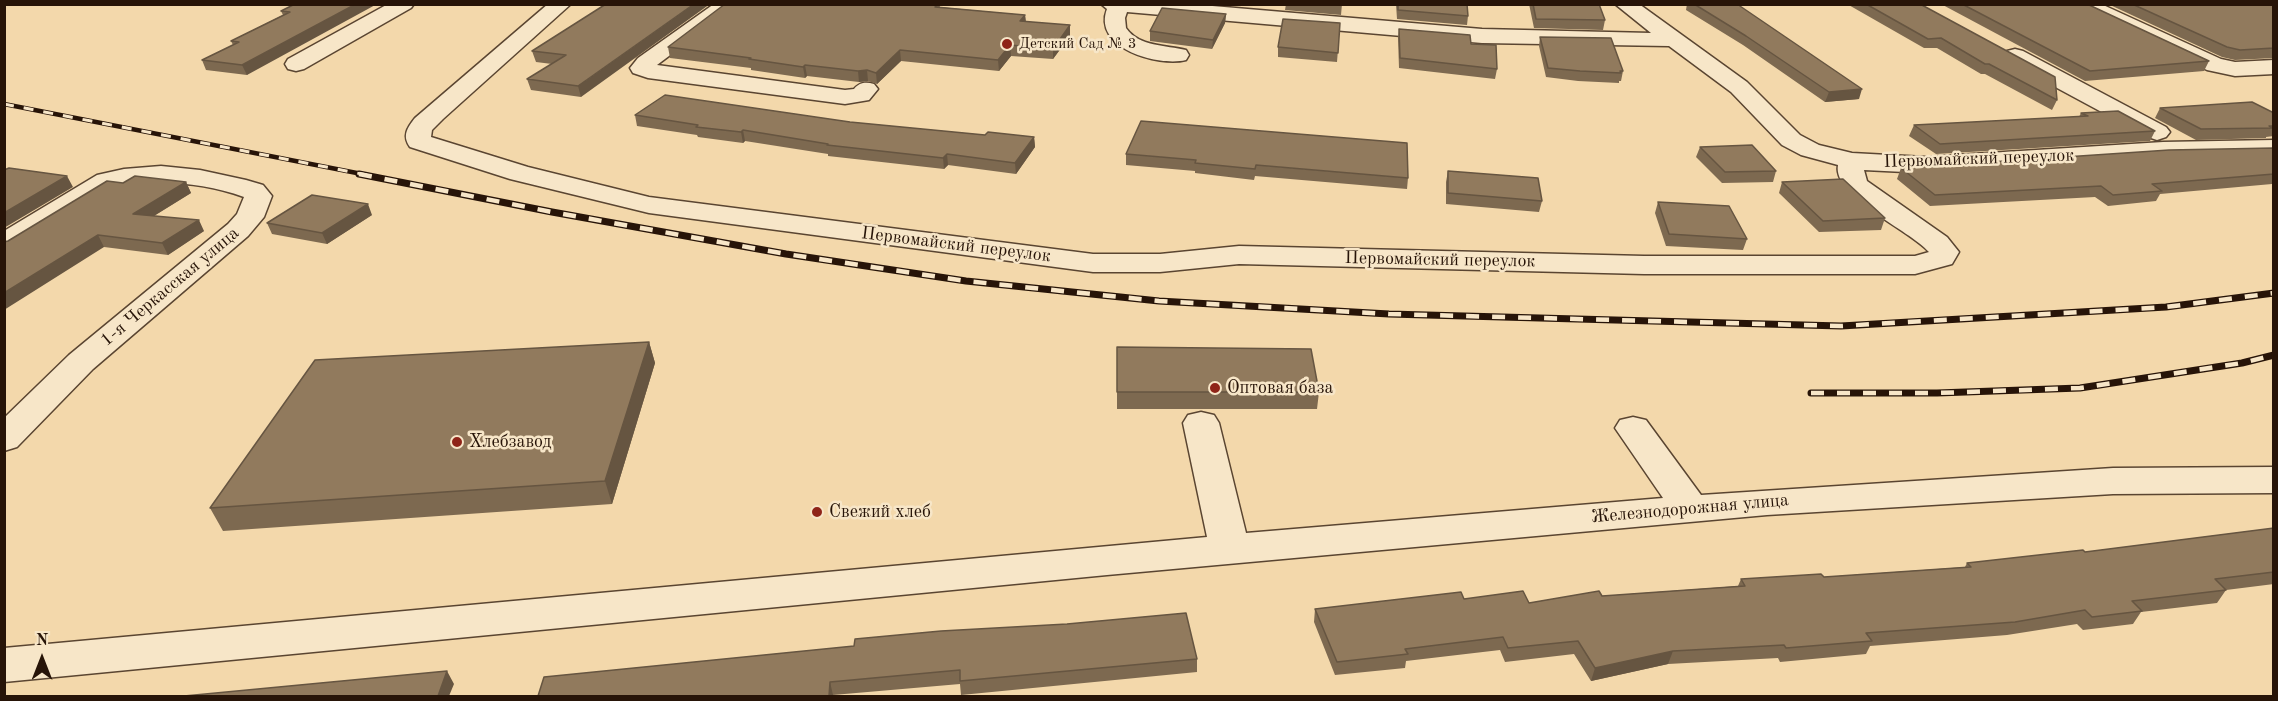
<!DOCTYPE html>
<html>
<head>
<meta charset="utf-8">
<style>
  body { margin:0 }
  #map { position:relative; width:2278px; height:701px; overflow:hidden; background:#f3d8ab; font-family:"Old Standard TT",serif }
  canvas { display:block }
  .frame { position:absolute; inset:0; border:6px solid #271408; pointer-events:none }
  .north { position:absolute; left:12px; top:629px; width:60px; height:60px; -webkit-text-stroke:4px #f7e6c8; paint-order:stroke; rotate:0deg; font-size:16px; font-weight:700; line-height:24px; text-align:center; color:#271408 }
  .north::after { content:''; display:block; margin:auto; width:21px; height:27px; background:#271408; clip-path:polygon(50% 0,100% 100%,50% 72%,0 100%) }
</style>
</head>
<body>
<div id="map">
<canvas width="2278" height="701"></canvas>
<div class="frame"></div>
<div class="north">N</div>
</div>
<script>
const ctx = document.querySelector('canvas').getContext('2d');
ctx.lineJoin = 'round';
function stroke(path, color, width, dash) { ctx.strokeStyle = color; ctx.lineWidth = width; ctx.lineCap = dash ? 'butt' : 'round'; ctx.setLineDash(dash || []); ctx.stroke(path); }
function fill(path, color) { ctx.fillStyle = color; ctx.fill(path, 'evenodd'); }
function label(font, color, halo, rows, align = 'center') {
  ctx.font = font + ' "Old Standard TT",serif'; ctx.lineWidth = 5; ctx.setLineDash([]); ctx.textBaseline = 'middle'; ctx.strokeStyle = halo; ctx.fillStyle = color; for (const [text, x, y, turn = 0] of rows) {
    ctx.save(); ctx.translate(x, y); ctx.rotate((+turn || 0) * Math.PI / 180); ctx.textAlign = isNaN(turn) ? turn : align; if (halo) ctx.strokeText(text, 0, 0); ctx.fillText(text, 0, 0); ctx.restore();
  }
}
const minor = new Path2D(`
  M388 4H414L411 8 304 69 296 71 288 69 285 64 288 59Z
  M548 4H571L443 119 432 130 431 137 528 167 649 197 1093 254H1160L1239 246 1644 256H1915L1929 252C1910 230 1832 197 1838 165L1801 155 1782 145 1731 92 1669 46 1482 43 1127 12 1125 18 1126 28C1139 47 1166 45 1186 50L1189 55 1186 60C1158 67 1092 48 1107 9L1101 4H1189L1482 29 1651 33 1615 4H1639L1747 82 1800 135 1819 145 1852 153 1925 157 2163 142 2274 140V156L2163 158 1925 173 1864 170 1867 181 1947 237 1959 252 1952 264 1915 274H1644L1239 264 1160 272H1093L649 213 510 179 410 147C402 136 407 128 415 118Z
  M714 4H738L657 65 845 90 854 89C860 82 866 82 874 84L878 89 869 100 845 104 648 78 633 73 630 68 638 58Z
  M2073 4H2101L2221 59 2235 62 2274 60V74L2235 76 2207 70 2076 8Z
  M2015 49 2023 51 2166 127 2170 132 2166 137 2157 140 2148 137 2007 61 2004 56 2007 51Z
  M161 166 200 170 246 180 263 185 272 196 264 217 248 236 93 369 17 447 4 451V418L69 355 228 224 237 214 244 197C206 183 164 180 124 185L117 187 14 250 4 253V231L97 175 124 169Z
  M1201 412 1214 415 1219 423 1246 533 1663 498 1615 428 1620 420 1633 417 1646 420 1701 495 2113 468 2274 467V493L2113 494 1767 515 1107 575 4 682V648L1207 537 1183 423 1188 415Z`);
const railFar1 = new Path2D(`
  M4 104 367 175`);
const rail = new Path2D(`
  M359 174 552 212 786 254 966 281 1159 301 1389 314 1841 326 2166 307 2274 293
  M1811 393H1937L2080 388 2242 363 2274 355`);
const wall = new Path2D(`
  M295 4 247 75 206 70 202 60 233 45 231 41 283 15 281 11Z
  M606 4 581 97 531 90 527 79 552 64 536 62 532 51Z
  M725 4H939L940 7 1025 15 1026 22 1070 25V36L1053 59 1011 56 999 71 901 61 877 84 868 81 859 82 807 76 805 78 751 70V68L670 58 668 47Z
  M1286 4H1342L1341 15 1285 10Z
  M1396 4H1467L1468 16 1467 25 1397 19Z
  M1529 4H1599L1605 20 1603 30 1534 28Z
  M1687 4H1737L1859 99 1825 102 1743 45 1686 10Z
  M1847 4H1920L2057 100 2052 110 1985 74H1981L1937 48H1924Z
  M1941 4H2087L2209 61 2204 71 2085 81Z
  M2108 4H2274V58L2235 60 2222 57Z
  M1226 14 1225 23 1212 49 1150 41V31Z
  M1340 23 1337 62 1278 57V47Z
  M1399 29 1471 44 1497 69 1495 79 1399 68 1398 38Z
  M1540 37 1623 71 1621 81H1619V83L1578 81 1546 77 1539 46Z
  M2160 108 2274 113V136L2266 137V138L2196 140 2155 118Z
  M2081 113 2155 131 2150 141 1936 154 1909 136 1914 125 2079 117Z
  M635 115 850 122 985 135 1034 137 1035 147 1016 174 948 165 944 169 828 156V154L745 141 743 143 698 137 697 135 637 126Z
  M1700 147 1776 171 1773 182 1722 183 1696 157Z
  M2274 148V185L2272 184 2160 194 2156 201 2108 206 2095 197 1930 206 1897 179 1901 168Z
  M1126 154 1408 178 1407 189 1255 176 1254 180 1195 173V171L1126 165Z
  M1448 171 1542 201 1539 212 1446 204V182Z
  M186 182 191 193 154 216 204 231 168 255 104 247 8 241 123 183Z
  M1782 182 1885 218 1881 230 1819 232 1779 193Z
  M1658 202 1747 239 1743 250 1666 246 1655 213Z
  M372 215 327 244 272 234 267 223Z
  M649 342 655 363 612 504 223 531 210 508Z
  M1117 347 1319 392 1317 409H1117Z
  M2274 528V584L2226 590 2217 603 2141 612 2133 624 2083 630 2077 624 2007 635 1870 646 1866 654 1780 662 1778 658 1668 664 1591 681 1574 654 1505 662 1500 650 1406 661 1405 668 1335 675 1314 622 1315 609 1464 599 1529 603 1602 596 1738 586 1741 579 1824 577 1965 567 1967 563 2085 552Z
  M1197 659V672L961 695 960 684 833 695 544 677Z`);
const shadedWall = new Path2D(`
  M356 4H377L247 75 242 65Z
  M694 4H710L581 97 578 86Z
  M1226 14 1225 23 1212 49 1213 40Z
  M1025 15 1026 25 1020 21Z
  M1070 25V36L1053 59V49Z
  M1010 45 1011 56 999 71 998 60Z
  M900 50 901 61 877 84 876 73Z
  M805 65 807 76 805 78 803 67Z
  M867 70 868 81 859 82 858 71Z
  M1862 89 1859 99 1825 102 1829 92Z
  M743 130 745 141 743 143 741 132Z
  M1034 137 1035 147 1016 174 1015 163Z
  M947 154 948 165 944 169 943 158Z
  M67 176 73 187 4 228V213Z
  M186 182 191 193 139 225 133 214Z
  M368 204 372 215 327 244 322 233Z
  M199 220 204 231 168 255 162 243Z
  M98 235 104 247 4 310V293Z
  M649 342 655 363 612 504 605 481Z
  M1673 651 1668 664 1591 681 1595 668Z
  M447 671 454 684 449 696H438Z
  M830 682 833 695V696H829Z`);
const building = new Path2D(`
  M295 4H356L242 65 202 60 239 42 231 41 290 12 281 11Z
  M606 4H694L578 86 527 79 566 55 532 51Z
  M725 4H938L935 7 1025 15 1020 21 1070 25 1053 49 1010 45 998 60 900 50 876 73 867 70 858 71 805 65 803 67 749 59 751 58 668 47Z
  M1398 4H1467L1468 16 1398 10Z
  M1533 4H1599L1605 20 1536 19Z
  M1694 4H1737L1862 89 1829 92 1746 36Z
  M1866 4H1920L2055 77 2057 100 1989 64H1985L1941 38 1928 39Z
  M1962 4H2087L2209 61 2090 71Z
  M2132 4H2274V48L2240 50 2227 47Z
  M1162 8 1226 14 1213 40 1150 31Z
  M1283 19 1340 23 1338 53 1278 47Z
  M1399 29 1470 35 1471 44 1496 45 1497 69 1400 58Z
  M1540 37 1611 38 1623 71H1620L1621 73 1580 71 1548 68Z
  M665 95 850 122 985 135 988 132 1034 137 1015 163 947 154 943 158 827 145 828 144 743 130 741 132 696 127 698 125 635 115Z
  M2252 102 2274 113V126H2269L2272 128 2201 129 2160 108Z
  M2118 111 2155 131 1940 144 1914 125 2088 116 2081 113Z
  M1141 121 1407 143 1408 178 1256 165 1255 169 1195 163 1196 160 1126 154Z
  M1752 145 1776 171 1725 172 1700 147Z
  M2274 148V174L2152 184 2162 191 2113 195 2101 186 1935 195 1901 168 2169 150Z
  M9 168 67 176 4 213V170Z
  M1448 171 1538 178 1542 201 1448 193Z
  M135 176 186 182 133 214 199 220 162 243 98 235 4 293V242L8 241 107 181 123 183Z
  M1843 179 1885 218 1823 221 1782 182Z
  M312 195 368 204 322 233 267 223Z
  M1658 202 1729 206 1747 239 1669 234Z
  M649 342 605 481 210 508 315 360Z
  M1117 347 1311 349 1319 392H1117Z
  M2274 528V572L2215 579 2226 590 2132 601 2142 611 2092 617 2085 610 2015 622 1866 633 1872 641 1786 648 1784 645 1673 651 1595 668 1578 641 1508 648 1503 637 1405 649 1408 654 1337 662 1315 609 1461 592 1464 599 1523 591 1529 603 1599 591 1602 596 1745 586 1741 579 1821 574 1824 577 1971 567 1967 563 2083 550 2085 552Z
  M1186 613 1197 659 960 681V670L830 682 829 696H538L544 677 854 646 855 639 941 631 1067 624Z
  M447 671 438 696H184Z`);
const markers = [
  [1007,44,6,"#8f2418"],
  [1215,388,6,"#8f2418"],
  [457,442,6,"#8f2418"],
  [817,512,6,"#8f2418"]
];
const farPoinames = [
  ["Детский Сад № 3",1019,44]
];
const streetNames = [
  ["Первомайский переулок",1979,159,-2],
  ["Первомайский переулок",956,245,7],
  ["Первомайский переулок",1440,260,1],
  ["1-я Черкасская улица",170,287,-40],
  ["Железнодорожная улица",1690,509,-5]
];
const poiNames = [
  ["Оптовая база",1227,388],
  ["Хлебзавод",469,442],
  ["Свежий хлеб",829,512]
];
stroke(minor, '#5a4531', 3);
fill(minor, '#f7e6c8');
stroke(railFar1, '#271408', 4.5);
stroke(rail, '#271408', 7);
stroke(railFar1, '#f7e6c8', 3, [10]);
stroke(rail, '#f7e6c8', 4.5, [13]);
fill(wall, '#7d6950');
fill(shadedWall, '#665541');
fill(building, '#917a5d');
stroke(building, '#665541', 1.5);
for (const [x, y, r, color] of markers) { const dot = new Path2D(); dot.arc(x, y, r, 0, 2 * Math.PI); ctx.fillStyle = color; ctx.fill(dot); stroke(dot, '#f7e6c8', 2); }
label('15px', '#271408', '#f7e6c8', farPoinames, 'left');
label('18px', '#271408', '#f7e6c8', streetNames);
label('18px', '#271408', '#f7e6c8', poiNames, 'left');
</script>
</body>
</html>
